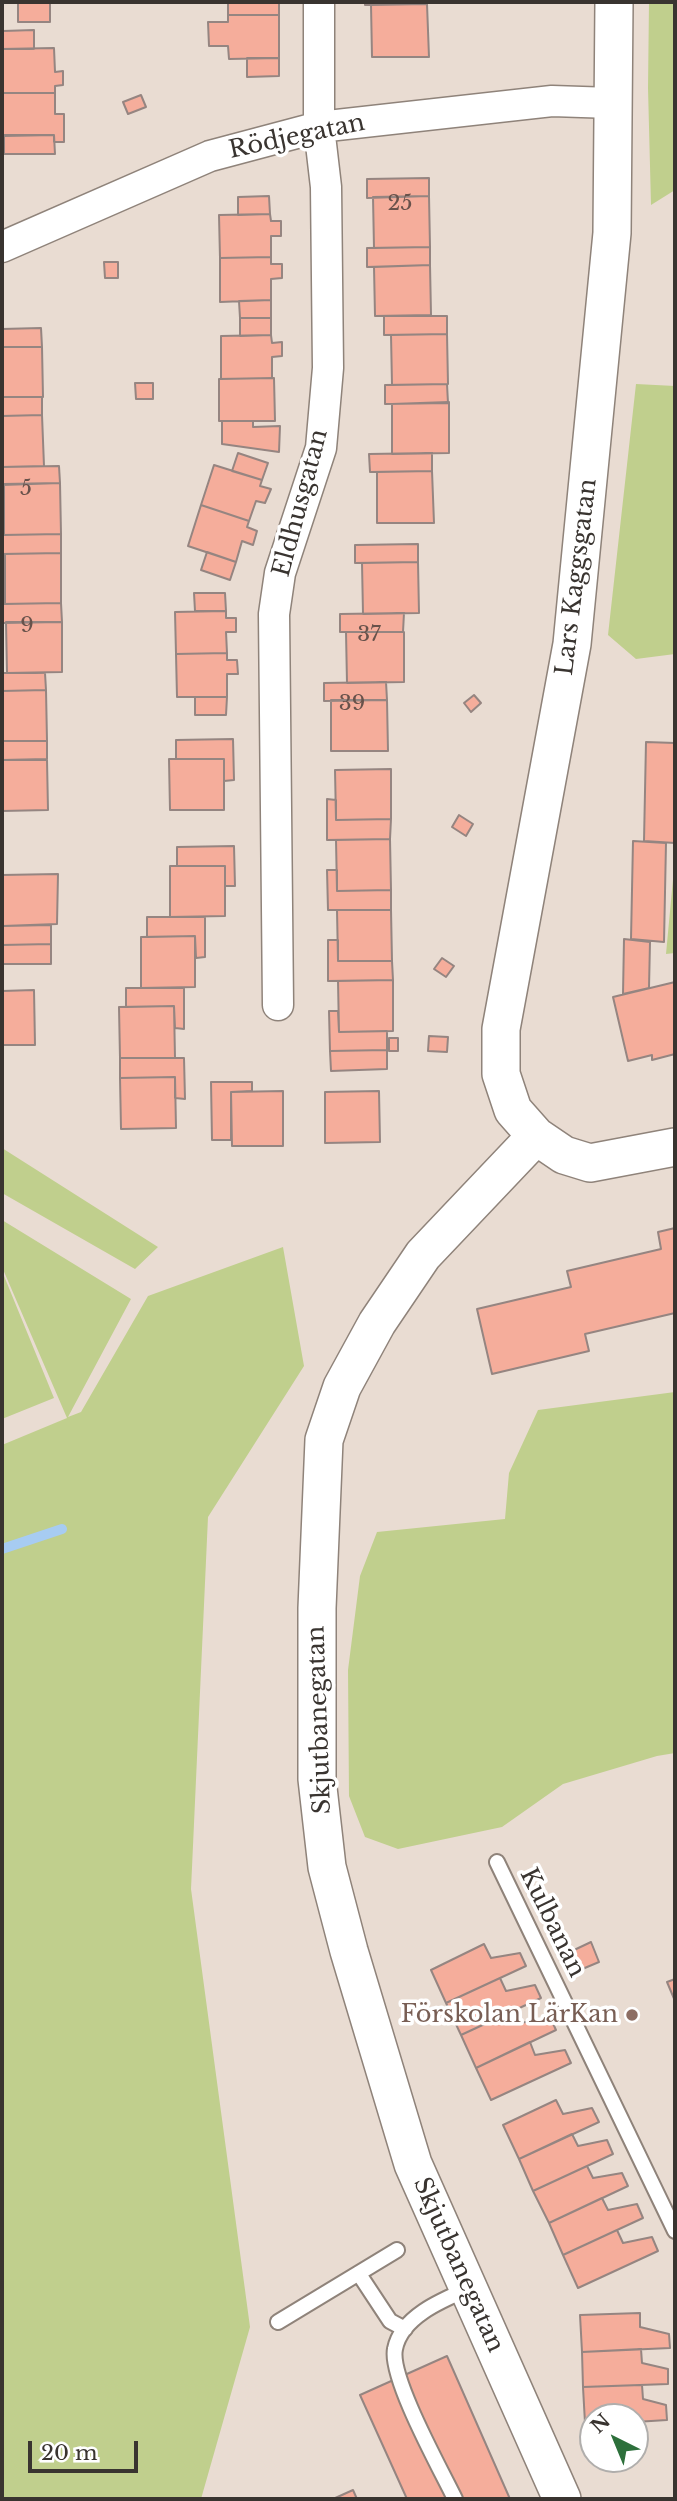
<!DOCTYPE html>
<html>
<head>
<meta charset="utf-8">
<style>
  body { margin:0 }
  #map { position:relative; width:677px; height:2501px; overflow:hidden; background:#e9dcd2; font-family:"Libre Baskerville",serif }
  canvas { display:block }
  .frame { position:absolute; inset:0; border:4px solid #393430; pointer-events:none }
  .north { position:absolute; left:579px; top:2403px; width:70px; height:70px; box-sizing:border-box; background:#fff; border:2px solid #b0aeac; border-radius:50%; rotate:317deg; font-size:19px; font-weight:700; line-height:28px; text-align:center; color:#393430 }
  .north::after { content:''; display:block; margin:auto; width:24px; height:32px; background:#2d703b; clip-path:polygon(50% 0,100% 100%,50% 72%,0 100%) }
  .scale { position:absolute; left:28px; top:2441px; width:110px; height:32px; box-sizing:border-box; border:4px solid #393430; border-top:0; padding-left:9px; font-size:21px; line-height:24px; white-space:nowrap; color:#393430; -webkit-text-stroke:5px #fff; paint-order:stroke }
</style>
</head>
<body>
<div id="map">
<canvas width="677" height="2501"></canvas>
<div class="frame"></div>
<div class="north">N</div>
<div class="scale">20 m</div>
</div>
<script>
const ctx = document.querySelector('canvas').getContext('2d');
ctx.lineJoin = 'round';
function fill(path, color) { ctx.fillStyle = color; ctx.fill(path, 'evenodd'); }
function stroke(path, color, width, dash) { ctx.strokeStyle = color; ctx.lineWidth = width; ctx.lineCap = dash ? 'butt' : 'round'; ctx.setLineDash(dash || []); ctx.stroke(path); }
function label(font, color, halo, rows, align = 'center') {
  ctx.font = font + ' "Libre Baskerville",serif'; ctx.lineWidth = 7; ctx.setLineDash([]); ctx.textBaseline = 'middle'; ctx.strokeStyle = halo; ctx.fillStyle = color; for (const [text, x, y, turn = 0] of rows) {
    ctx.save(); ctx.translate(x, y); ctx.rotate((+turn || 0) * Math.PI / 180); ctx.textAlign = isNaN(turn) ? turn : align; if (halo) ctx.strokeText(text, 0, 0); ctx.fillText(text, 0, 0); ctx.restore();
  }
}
const green = new Path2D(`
  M649 2H675V190L651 205 648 88Z
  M636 384 675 386V654L636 659 608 635Z
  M675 858V953L666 954Z
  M2 1148 158 1247 135 1269 2 1193Z
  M2 1220 131 1299 68 1417 81 1412 148 1296 283 1247 304 1366 208 1517 191 1889 250 2327 201 2499H2V1445L67 1418 2 1267Z
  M2 1271 54 1398 2 1419Z
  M675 1392V1753L657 1756 563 1784 502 1827 398 1849 365 1837 349 1796 348 1670 360 1576 377 1532 505 1519 509 1473 538 1410Z`);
const stream = new Path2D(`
  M2 1549 62 1529`);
const building = new Path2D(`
  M228 2H279V15H228Z
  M365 2H427V4L365 5Z
  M18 3H50V22H18Z
  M427 4 429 57H372L371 5Z
  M228 15H279V58L229 59 228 46H209L208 22H228Z
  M34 30V49H3V31Z
  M54 48 55 72 63 71V85L55 86V93H2V49Z
  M247 58H279V76L247 77Z
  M2 93H55V114H64V142H54V135H2Z
  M141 95 146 107 128 114 123 102Z
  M54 135 55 154H4V136Z
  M429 178V196L367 198V179Z
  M269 196 270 214 238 215V197Z
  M429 196 430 247 374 248 373 197Z
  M270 214 271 221H281V236H271V257L220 258 219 215Z
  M430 247V265L367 267V248Z
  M271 257V264H282V278L271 279V300L220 302V258Z
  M104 262H118V278H105Z
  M430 265 431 315 375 316 374 267Z
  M271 300V318H240L239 301Z
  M384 316H447V334L384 335Z
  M240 318H271V335L240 336Z
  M41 328 42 347H2V329Z
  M447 334 448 384 392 385 391 335Z
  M271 335 272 343 282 342V356L272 357V378L221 379V336Z
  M2 347H42L43 397H2Z
  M274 378 275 421H219V379Z
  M135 383H153V399H136Z
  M447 384 448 403 385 404V385Z
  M2 397H42V415L2 416Z
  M449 402V453L392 454V404Z
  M42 415 44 466 2 467V416Z
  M222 421H253V427L280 426 279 452 222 444Z
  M238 453 268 463 262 480 232 471Z
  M432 453V471L370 472 369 454Z
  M214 465 262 480 260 486 271 489 265 503 256 501 249 521 201 505Z
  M59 466 60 483 2 485V467Z
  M432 471 434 523H377V472Z
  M60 483 61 534 4 535V484Z
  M201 505 249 521 247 527 257 531 253 545 242 541 236 562 188 546Z
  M61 534V553L2 554V535Z
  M418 544V562L355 563V545Z
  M207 552 236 562 230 580 201 570Z
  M61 553V603L5 604V554Z
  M418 562 419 613 363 614 362 563Z
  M194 593H225L226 611H195Z
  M61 603 62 622 2 623V604Z
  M226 611V618H236V632H226L227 653 176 654 175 612Z
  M404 613 403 632H340V614Z
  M6 622H62V672L7 673Z
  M346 632H404V682L347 683Z
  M227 653V660H237L238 674H227V697H177L176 654Z
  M2 673H45L46 690 2 691Z
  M386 682 387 700 324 701V683Z
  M46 690 47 741H2V691Z
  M474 695 481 703 471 712 464 703Z
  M195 697H227L226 715H195Z
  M331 700H387L388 751H331Z
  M233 739 234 780 224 781V759H176V740Z
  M2 741H47V759L2 760Z
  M646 742 675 743V843L644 841Z
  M169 759H224V810H170Z
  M2 760H47L48 810 2 811Z
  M391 769V819L336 820 335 770Z
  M327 799 336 800V820L391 819 390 839 327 840Z
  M459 815 473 824 466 836 452 827Z
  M390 839 391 890 337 891 336 840Z
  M633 841 666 843 664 942 631 939Z
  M234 846 235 886H225V866H177V847Z
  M170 866H225V916L170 917Z
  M327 870H337V891L391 890V910H328Z
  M58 874 57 924 3 926 2 875Z
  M2 904 3 926 51 925V944L2 945Z
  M337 910H391L392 961H338Z
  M147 917H205V957L196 958 195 936 147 937Z
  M195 936V987L141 988V937Z
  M624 939 650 942 649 988 623 994Z
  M328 940H338V961H392L393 980 328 981Z
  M51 944V964H2V945Z
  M442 958 454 966 446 977 434 969Z
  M393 980V1031L339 1032 338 981Z
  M675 982V1054L652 1060V1055L628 1061 613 997Z
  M126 988H184V1029L175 1028 174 1006 126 1007Z
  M34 990 35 1045H2V991Z
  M174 1006 175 1058H120L119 1007Z
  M329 1011H338L339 1032 387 1031V1050L330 1051Z
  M429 1036 448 1037 447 1052 428 1051Z
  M389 1038H398V1051H389Z
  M387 1050V1069L331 1071 330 1051Z
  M120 1058H184L185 1099 175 1098V1077L120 1078Z
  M175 1077 176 1128 121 1129 120 1078Z
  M211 1082H252V1091L231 1092V1140H212Z
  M283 1091V1146H232L231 1092Z
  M379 1091 380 1142 325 1143V1092Z
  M675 1228V1313L585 1334 589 1351 492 1374 477 1309 571 1287 567 1271 661 1249 658 1232Z
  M591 1942 599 1962 580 1970 572 1951Z
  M484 1944 491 1958 520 1953 526 1966 446 2003 431 1970Z
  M500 1978 506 1991 535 1985 541 1998 461 2035 446 2003Z
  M675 1979V2001L667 1982Z
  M515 2010 521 2023 550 2017 556 2030 476 2068 461 2035Z
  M530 2042 535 2055 565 2050 571 2063 491 2100 476 2068Z
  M556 2100 563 2114 592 2108 599 2122 519 2159 503 2125Z
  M572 2134 578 2146 607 2140 613 2154 533 2191 519 2159Z
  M587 2166 593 2178 622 2173 628 2186 549 2223 533 2191Z
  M602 2198 608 2210 637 2204 643 2218 563 2255 549 2223Z
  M617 2230 623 2243 652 2237 658 2251 578 2288 563 2255Z
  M640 2313V2327L669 2334 670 2348 582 2352 580 2315Z
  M641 2349 642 2363 668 2369V2384L583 2387 582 2352Z
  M447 2356 510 2499H407L360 2395Z
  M642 2385 643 2399 666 2405 667 2420 635 2422V2417H593V2423H585L583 2387Z
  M353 2490 357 2499H333Z`);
const service = new Path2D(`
  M497 1862 675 2231
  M359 2274 390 2321 405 2329
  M278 2322 397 2250
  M455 2499C441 2470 389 2377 395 2349 401 2317 442 2300 468 2289`);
const minor = new Path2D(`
  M2 247 210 156 319 127 552 101 612 103
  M278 1005 274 614 280 573 321 448 328 368 326 187 319 127V2`);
const tertiary = new Path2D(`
  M614 2 612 233 572 644 501 1029V1074L513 1110 536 1136 564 1155 590 1163 675 1147
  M536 1136 423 1255 377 1323 342 1387 324 1440 317 1608V1779L327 1867 349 1951 413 2164 562 2499`);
const markers = [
  [632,2015,7,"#8d6e63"]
];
const numberNames = [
  ["25",400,204],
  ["5",26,489],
  ["9",27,626],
  ["37",369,635],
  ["39",352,704]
];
const streetNames = [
  ["Rödjegatan",297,137,-12],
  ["Eldhusgatan",301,503,-75],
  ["Lars Kaggsgatan",577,577,-83],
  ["Skjutbanegatan",320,1720,-92],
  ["Kulbanan",552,1923,64],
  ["Skjutbanegatan",458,2265,66]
];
const educationNames = [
  ["Förskolan LärKan",618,2015]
];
fill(green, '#c0cf8d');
stroke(stream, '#a7ccf2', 10);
fill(building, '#f5ad9b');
stroke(building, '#958581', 2);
stroke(service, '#8f837a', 18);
stroke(minor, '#8f837a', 33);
stroke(tertiary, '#8f837a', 40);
stroke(service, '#fff', 14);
stroke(minor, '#fff', 30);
stroke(tertiary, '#fff', 37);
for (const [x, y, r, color] of markers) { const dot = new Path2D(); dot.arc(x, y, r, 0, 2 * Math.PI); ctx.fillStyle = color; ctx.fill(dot); stroke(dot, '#fff', 2.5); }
label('21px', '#68524b', null, numberNames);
label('24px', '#393430', '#fff', streetNames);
label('24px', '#785e54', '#fff', educationNames, 'right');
</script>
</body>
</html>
